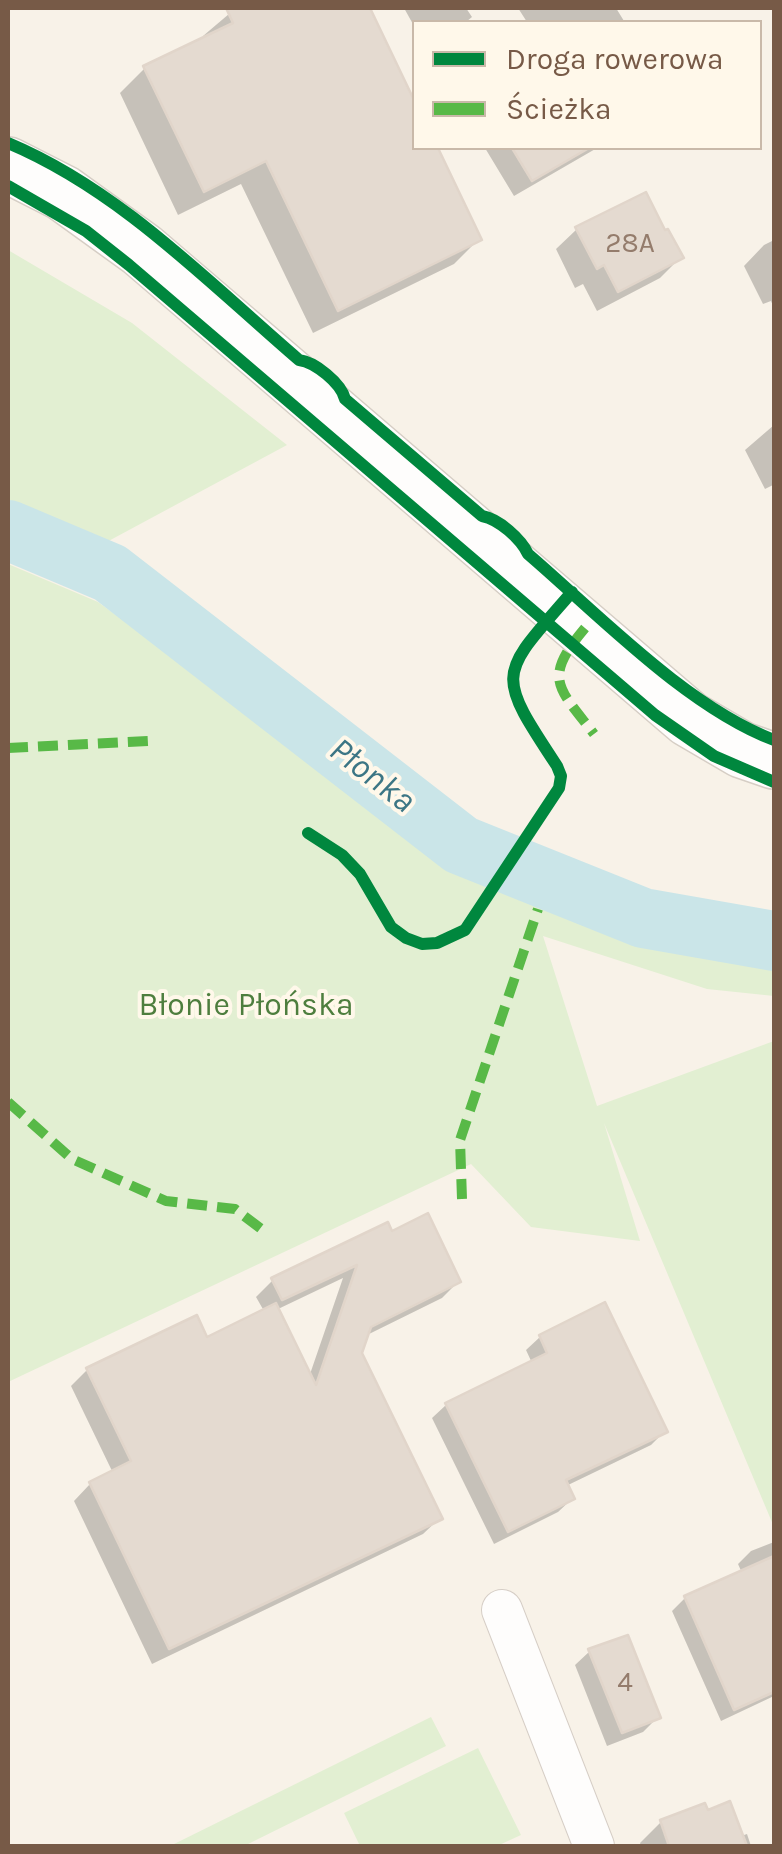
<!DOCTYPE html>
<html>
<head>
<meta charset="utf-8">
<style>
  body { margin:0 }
  #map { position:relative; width:782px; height:1854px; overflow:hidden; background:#f8f2e8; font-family:Karla,sans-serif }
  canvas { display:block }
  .frame { position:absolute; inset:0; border:10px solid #775a47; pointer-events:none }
  .legend { position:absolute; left:412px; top:20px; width:350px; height:130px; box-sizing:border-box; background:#fff8ea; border:2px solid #c9b9a9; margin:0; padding:12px 18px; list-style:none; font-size:30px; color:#775a47 }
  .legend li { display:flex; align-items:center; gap:20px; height:50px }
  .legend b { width:50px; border:2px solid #c9b9a9 }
</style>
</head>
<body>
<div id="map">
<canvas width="782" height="1854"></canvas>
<div class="frame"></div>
<ul class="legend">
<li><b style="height:12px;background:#00873e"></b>Droga rowerowa</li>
<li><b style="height:12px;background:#58b947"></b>Ścieżka</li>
</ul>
</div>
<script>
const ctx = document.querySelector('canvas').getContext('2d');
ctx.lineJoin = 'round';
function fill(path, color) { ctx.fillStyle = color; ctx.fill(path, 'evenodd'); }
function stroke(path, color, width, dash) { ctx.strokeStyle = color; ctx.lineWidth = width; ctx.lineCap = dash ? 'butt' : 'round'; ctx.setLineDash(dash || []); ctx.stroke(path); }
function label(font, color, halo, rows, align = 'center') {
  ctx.font = font + ' Karla,sans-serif'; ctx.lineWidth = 8; ctx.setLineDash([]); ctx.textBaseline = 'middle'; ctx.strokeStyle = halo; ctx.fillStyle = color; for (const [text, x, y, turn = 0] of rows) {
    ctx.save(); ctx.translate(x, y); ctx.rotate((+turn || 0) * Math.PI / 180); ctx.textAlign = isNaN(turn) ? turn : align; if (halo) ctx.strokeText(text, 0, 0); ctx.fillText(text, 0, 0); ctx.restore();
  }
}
const green = new Path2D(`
  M8 250 132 323 287 445 103 544 8 504Z
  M8 564 98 602 454 860 640 931 774 957V996L707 989 543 936 597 1106 774 1041V1527L604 1123 640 1241 531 1227 471 1164 8 1382Z
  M431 1717 446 1746 244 1846H170Z
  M478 1748 521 1835 497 1846H360L344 1813Z`);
const shadow = new Path2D(`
  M236 8H367L414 105V148H435L479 239 454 264 313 333 241 184 178 215 120 93 145 68 205 39 203 36Z
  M404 8H466L472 17 466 22H414V26Z
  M518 8H616L624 21 527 22Z
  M485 148H597L514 196Z
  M577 229 681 257 660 278 597 311 583 284 575 288 556 249Z
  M774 240V308L771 301 763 304 744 266 764 245Z
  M774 425V489L773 485 765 489 745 450Z
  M391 1234 458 1282 442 1298 365 1336 359 1353 440 1518 423 1534 152 1664 74 1501 90 1484 113 1473 71 1386 87 1370 206 1340 264 1311 256 1297 273 1280ZM343 1278 309 1377 276 1310Z
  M540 1337 665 1431 651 1445 566 1486 572 1499 558 1512 494 1544 432 1418 446 1405 532 1363 526 1350Z
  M774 1542V1696L721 1721 672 1611 685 1598 742 1573 738 1564 751 1551Z
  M590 1651 658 1717 643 1732 607 1746 575 1665Z
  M707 1813 741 1836 747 1834 751 1846H641L640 1843 661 1822Z`);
const river = new Path2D(`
  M8 530 110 573 461 845 643 918 774 941`);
const building = new Path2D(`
  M226 8H370L414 100V148H438L482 240 338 311 266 161 204 192 143 66 233 23Z
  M512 148H589L532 181Z
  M646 192 665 230 668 229 684 258 618 292 604 265 597 269 575 227Z
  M428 1213 461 1282 371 1327 362 1353 443 1519 169 1649 89 1482 131 1461 86 1368 197 1315 207 1337 276 1303 316 1385 357 1265 282 1300 271 1278 388 1222 392 1231Z
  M605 1302 668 1432 566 1480 575 1499 508 1532 445 1403 547 1353 539 1335Z
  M774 1556V1692L734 1710 684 1596Z
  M628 1635 661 1718 622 1733 588 1649Z
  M730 1801 747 1846H669L660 1820 705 1803 708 1810Z`);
const street = new Path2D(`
  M502 1610 594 1846`);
const secondary = new Path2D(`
  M8 165 63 193 142 250 689 719 742 750 774 761`);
const quiet = new Path2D(`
  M585 628C542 679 558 687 594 734
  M8 748 148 741
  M8 1102 72 1159 166 1201 235 1209 264 1231
  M462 1199 460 1140 538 909`);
const cycleway = new Path2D(`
  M8 143C120 190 208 282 299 360 315 362 341 383 345 399L482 516C499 519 521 539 528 554 599 615 687 707 774 740
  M8 186 86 231 129 265 655 715 714 756 774 782
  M308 833 342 855 360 874 391 927 406 938 422 944 437 943 465 930 559 788 561 776 557 766C494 671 499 676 572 592`);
const numberNames = [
  ["28A",630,244],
  ["4",625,1683]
];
const parkNames = [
  ["Błonie Płońska",246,1006]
];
const waterNames = [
  ["Płonka",372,776,38]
];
fill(green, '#e2efd2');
fill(shadow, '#0003');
stroke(river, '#cae5e8', 60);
fill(building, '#e4dad0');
stroke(building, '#e1d5ca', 2.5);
stroke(street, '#d6cec6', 42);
stroke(secondary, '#d6cec5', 58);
stroke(street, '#fefdfc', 40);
stroke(secondary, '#fefdfc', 55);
stroke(quiet, '#58b947', 10, [20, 10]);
stroke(cycleway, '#00873e', 12);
label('28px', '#947c6c', null, numberNames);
label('32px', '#4e7e3e', '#fff8ea', parkNames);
label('italic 35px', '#3c7685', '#fff8ea', waterNames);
</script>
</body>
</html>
